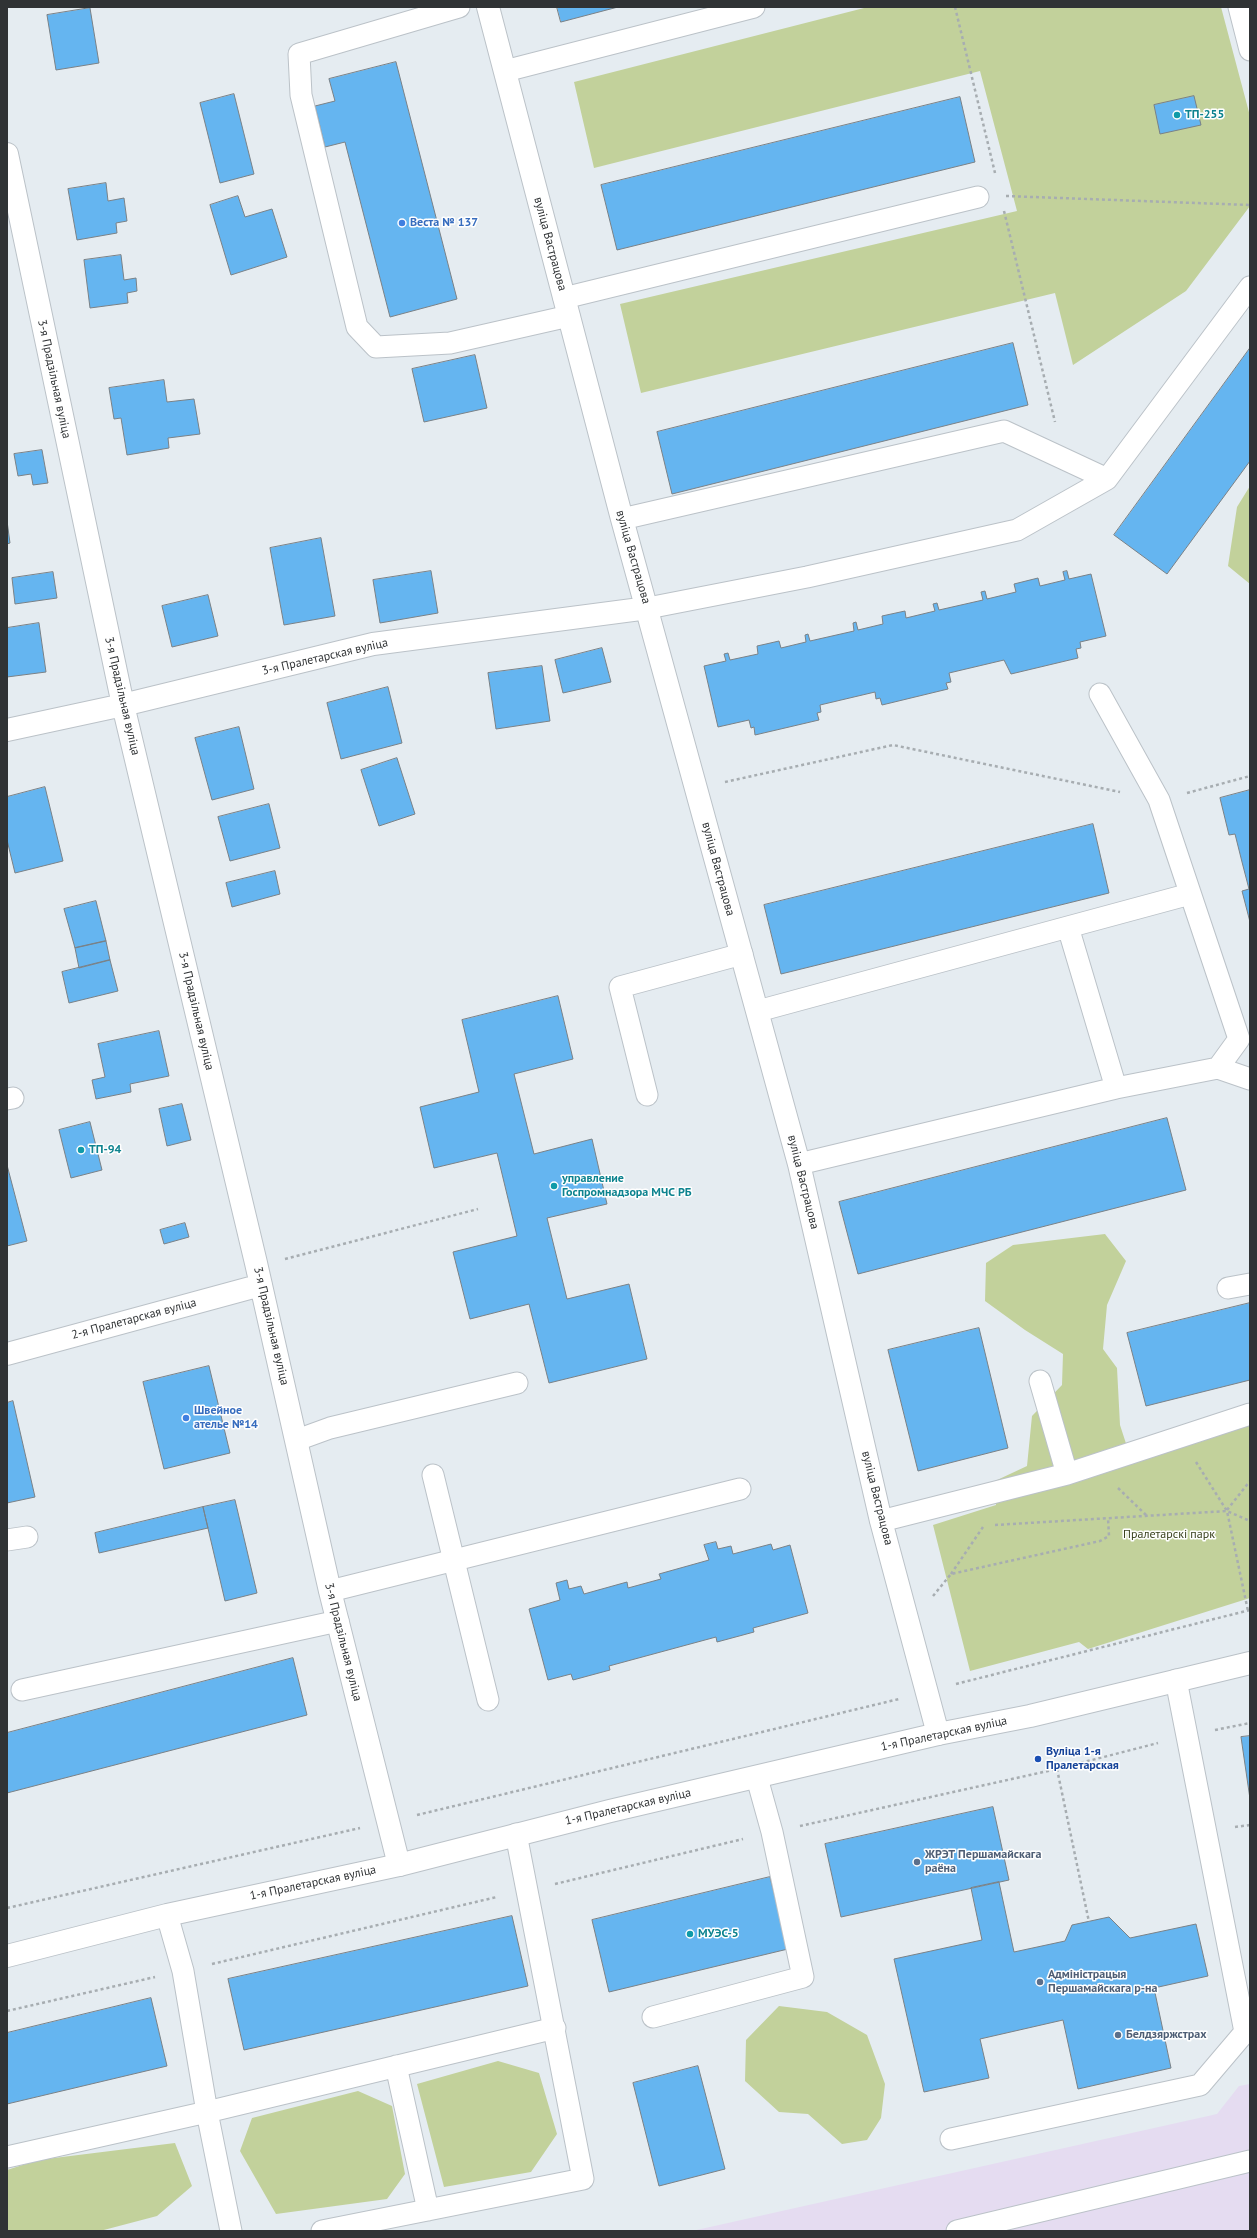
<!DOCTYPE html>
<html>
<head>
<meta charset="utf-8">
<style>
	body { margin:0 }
	#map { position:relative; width:1257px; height:2238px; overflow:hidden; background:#e5ecf1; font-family:"PT Sans",sans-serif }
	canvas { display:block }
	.frame { position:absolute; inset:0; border:8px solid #303335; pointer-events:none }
</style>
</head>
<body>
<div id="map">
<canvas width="1257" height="2238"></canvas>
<div class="frame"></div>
</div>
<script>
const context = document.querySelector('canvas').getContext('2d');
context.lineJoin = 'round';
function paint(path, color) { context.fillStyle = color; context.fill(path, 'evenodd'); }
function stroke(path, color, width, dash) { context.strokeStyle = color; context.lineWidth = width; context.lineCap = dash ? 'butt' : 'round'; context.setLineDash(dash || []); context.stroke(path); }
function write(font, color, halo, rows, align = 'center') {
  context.font = font + ' "PT Sans",sans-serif'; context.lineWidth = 3; context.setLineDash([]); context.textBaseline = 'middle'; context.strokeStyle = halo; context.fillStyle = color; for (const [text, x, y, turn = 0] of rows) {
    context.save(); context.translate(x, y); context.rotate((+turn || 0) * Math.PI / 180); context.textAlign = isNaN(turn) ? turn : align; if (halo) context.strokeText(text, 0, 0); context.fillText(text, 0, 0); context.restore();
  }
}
const industrial = new Path2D(`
	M1250,2084V2231H692L1217,2114L1239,2086Z`);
const green = new Path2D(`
	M868,7H1221L1250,116V206L1186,291L1073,365L1055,293L641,393L620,304L1017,211L980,71L594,168L574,82Z
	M1250,486V584L1228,566L1237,507Z
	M1105,1234L1126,1261L1107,1305L1103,1349L1117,1368L1120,1425L1132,1462L1250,1425V1598L1088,1649L1079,1642L970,1671L933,1525L996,1505L995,1481L1027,1466L1032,1416L1062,1385L1063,1354L1025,1330L985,1301L986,1263L1013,1245Z
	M779,2006L827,2012L867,2035L885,2084L881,2118L867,2140L842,2144L808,2114L779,2112L745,2081L746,2040Z
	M498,2061L539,2073L557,2134L531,2172L444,2187L417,2084Z
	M358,2091L392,2106L405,2174L387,2199L276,2214L240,2151L252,2118Z
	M175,2143L192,2186L157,2216L100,2231H7V2170L38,2160Z`);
const building = new Path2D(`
	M557,7H618L561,22Z
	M90,8L99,63L56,70L47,15Z
	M396,62L457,299L390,317L345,142L325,147L315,106L335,101L329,79Z
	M234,94L254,174L220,183L200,103Z
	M1194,96L1201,125L1160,134L1154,105Z
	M960,97L975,162L617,250L601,185Z
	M106,183L108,201L124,198L127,221L116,223L117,233L77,240L68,189Z
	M238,196L245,217L272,209L287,257L231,275L210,205Z
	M121,255L124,280L136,278L137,291L127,293L128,303L90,308L84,260Z
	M1013,343L1028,405L672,494L657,432Z
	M1250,348V461L1167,574L1114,535Z
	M475,355L487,408L424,422L412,369Z
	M164,380L167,402L194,399L200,434L168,438L169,448L127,455L121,418L114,419L109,388Z
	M42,450L48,483L33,485L31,474L18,476L14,454Z
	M7,521L10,543L7,544Z
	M321,538L335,616L284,625L270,548Z
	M431,571L438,613L380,623L373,580Z
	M1067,571L1069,579L1091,574L1106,636L1080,642L1081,648L1076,649L1078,658L1011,674L1004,660L949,673L951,682L946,683L948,689L882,705L880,698L876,699L875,692L820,705L821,712L817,713L819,720L755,735L754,727L751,728L749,720L718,727L704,666L726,661L724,654L728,653L730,660L758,654L757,646L766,644L779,641L781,648L806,642L805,635L808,634L810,641L854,631L853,623L856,622L858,630L883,624L882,616L905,611L906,618L935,611L933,604L937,603L939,610L983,600L981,592L985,591L987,599L1016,592L1014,584L1038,578L1040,586L1065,580L1063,572Z
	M53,572L57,598L15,604L12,578Z
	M208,595L218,636L172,647L162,606Z
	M39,623L46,672L7,677V628Z
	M602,648L611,682L563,693L555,660Z
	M542,666L550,721L496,729L488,673Z
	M388,687L402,743L341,759L327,703Z
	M239,727L254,789L212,800L195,738Z
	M397,758L415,814L379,826L361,770Z
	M45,787L63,861L15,873L7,840V797Z
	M1250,790V922L1242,891L1249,889L1242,862L1235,834L1229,835L1220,798Z
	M269,804L280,848L230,861L218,817Z
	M1093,824L1109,893L781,974L764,905Z
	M275,871L280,894L232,907L226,883Z
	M96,901L106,941L75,948L64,909Z
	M106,941L110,960L79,968L75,948Z
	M110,960L118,991L69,1003L62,972Z
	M558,996L573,1059L514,1074L534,1154L592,1139L607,1204L547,1218L567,1299L629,1284L647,1359L549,1383L529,1304L470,1319L453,1252L517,1236L497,1153L434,1168L420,1107L479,1092L462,1020Z
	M159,1031L169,1076L130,1084L131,1092L96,1099L92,1080L105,1077L98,1044Z
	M182,1104L191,1140L167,1146L159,1109Z
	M1167,1118L1186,1190L858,1274L839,1202Z
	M90,1122L102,1170L71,1178L59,1130Z
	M7,1165L27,1241L7,1246Z
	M185,1223L189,1237L164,1244L160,1230Z
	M1250,1303V1380L1146,1406L1127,1333Z
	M979,1328L1008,1448L918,1471L888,1350Z
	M209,1366L230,1453L164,1469L143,1382Z
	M13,1401L35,1497L7,1503V1403Z
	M235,1500L257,1593L225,1601L203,1507Z
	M203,1507L208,1528L99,1553L95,1533Z
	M716,1542L718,1549L731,1546L733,1554L771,1544L773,1550L790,1545L808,1613L753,1628L754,1632L717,1642L716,1637L609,1666L610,1670L573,1680L571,1674L548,1680L529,1609L560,1600L556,1583L567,1580L569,1589L581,1586L584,1594L627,1582L628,1588L661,1579L659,1574L709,1560L704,1545Z
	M293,1658L307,1715L7,1793V1733Z
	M1250,1736V1799L1241,1737Z
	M993,1807L1009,1880L841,1917L825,1844Z
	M770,1877L788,1949L609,1992L592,1920Z
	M999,1882L1014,1952L1065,1941L1072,1925L1109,1917L1130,1938L1196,1924L1208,1976L1154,1988L1171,2068L1078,2089L1063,2020L980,2039L989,2078L924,2092L894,1959L982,1940L971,1888Z
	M512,1916L528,1986L244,2050L228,1979Z
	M151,1998L167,2066L7,2104V2033Z
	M698,2066L725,2169L659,2186L633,2083Z`);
const path = new Path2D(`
	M955,7L995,173
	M1006,196L1250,205
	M1004,211L1055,422
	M725,782L893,745L1120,792
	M1187,793L1250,776
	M285,1259L478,1209
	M1196,1462L1227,1511L1248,1611
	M1118,1488L1146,1515
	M1227,1510L1250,1481
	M995,1525L1227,1511L1250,1521
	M951,1574L983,1527
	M933,1596L951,1574L1100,1541L1109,1536L1108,1518
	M956,1684L1250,1610
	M1215,1730L1250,1723
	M1057,1769L1089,1922
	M417,1815L899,1699
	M800,1826L1057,1769L1158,1743
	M1235,1827L1250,1825
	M555,1884L743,1839
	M7,1908L360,1828
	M212,1964L497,1897
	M7,2011L155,1977`);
const lane = new Path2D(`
	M459,7L299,54L301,95L357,327L376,347L450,343L569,316
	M1239,7L1250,50
	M505,71L754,7
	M564,298L978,197
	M622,519L1004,431L1107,479
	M648,608L807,577L1017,530L1107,479L1250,287
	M1068,927L1190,894
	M758,1011L1068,927L1116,1088
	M1218,1068L1250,1079
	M647,1095L620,987L742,954
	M7,1099L13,1098
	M799,1164L1116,1088L1218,1068L1239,1039L1159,800L1100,694
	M1228,1288L1250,1284
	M1040,1381L1067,1474
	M297,1440L330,1428L517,1383
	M433,1475L488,1700
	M881,1521L1067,1474L1250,1414
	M7,1540L27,1537
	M330,1591L740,1489
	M22,1690L338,1621
	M167,1915L183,1971L207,2112L231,2231
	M653,2017L803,1977L772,1832L757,1778
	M396,2066L428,2210
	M951,2139L1200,2085L1245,2032L1176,1680
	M7,2157L207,2112L555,2028
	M322,2231L583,2179L516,1834
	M957,2231L1250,2161`);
const street = new Path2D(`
	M488,7L622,519L799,1164L881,1521L938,1734
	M7,154L123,705L256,1263L330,1591L399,1865
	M7,730L123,705L373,644L648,608
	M7,1354L261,1285`);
const secondary = new Path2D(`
	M7,1956L167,1915L399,1865L610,1811L938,1734L1030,1716L1250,1663`);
const markers = [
	[1177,115,4,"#0f9aa8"],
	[402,223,4,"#3f7fe0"],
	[81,1150,4,"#0f9aa8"],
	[554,1186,4,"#0f9aa8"],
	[186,1418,4,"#3f7fe0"],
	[1038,1759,4,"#1a4fb4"],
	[917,1862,4,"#5c6f8a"],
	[690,1934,4,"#0f9aa8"],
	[1040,1982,4,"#5c6f8a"],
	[1118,2035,4,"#5c6f8a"]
];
const cultureNames = [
	["ТП-255",1185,115],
	["ТП-94",89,1150],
	["управление",562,1179],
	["Госпромнадзора МЧС РБ",562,1193],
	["МУЭС-5",698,1934]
];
const shopNames = [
	["Веста № 137",410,223],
	["Швейное",194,1411],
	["ателье №14",194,1425]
];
const streetNames = [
	["вуліца Вастрацова",550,244,75],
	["3-я Прадзільная вуліца",54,379,78],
	["вуліца Вастрацова",633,557,74],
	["3-я Пралетарская вуліца",325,657,-13],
	["3-я Прадзільная вуліца",122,696,77],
	["вуліца Вастрацова",718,869,75],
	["3-я Прадзільная вуліца",196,1011,77],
	["вуліца Вастрацова",803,1182,76],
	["2-я Пралетарская вуліца",134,1319,-15],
	["3-я Прадзільная вуліца",271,1326,77],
	["вуліца Вастрацова",877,1498,76],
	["3-я Прадзільная вуліца",343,1642,76],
	["1-я Пралетарская вуліца",944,1734,-12],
	["1-я Пралетарская вуліца",628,1807,-13],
	["1-я Пралетарская вуліца",313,1883,-12]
];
const parkNames = [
	["Пралетарскі парк",1169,1535]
];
const transitNames = [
	["Вуліца 1-я",1046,1752],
	["Пралетарская",1046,1766]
];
const serviceNames = [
	["ЖРЭТ Першамайскага",925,1855],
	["раёна",925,1869],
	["Адміністрацыя",1048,1975],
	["Першамайскага р-на",1048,1989],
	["Белдзяржстрах",1126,2035]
];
paint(industrial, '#e5dcf1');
paint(green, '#c2d19b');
paint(building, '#65b5f0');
stroke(building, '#7a8186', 1);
stroke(lane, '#bbc2c8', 23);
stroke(street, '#bbc2c8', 24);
stroke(secondary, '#bbc2c8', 24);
stroke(path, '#a7adb1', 2.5, [3, 3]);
stroke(lane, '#fff', 21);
stroke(street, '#fff', 22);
stroke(secondary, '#fff', 22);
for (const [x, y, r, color] of markers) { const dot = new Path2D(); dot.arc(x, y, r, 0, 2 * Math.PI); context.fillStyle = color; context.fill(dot); stroke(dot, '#fff', 1.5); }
write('bold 12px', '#0d838f', '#fff', cultureNames, 'left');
write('bold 12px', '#366cbe', '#fff', shopNames, 'left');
write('12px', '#303335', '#fff', streetNames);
write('12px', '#37401b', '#fff', parkNames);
write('bold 12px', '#164399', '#fff', transitNames, 'left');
write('bold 12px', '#4e5e75', '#fff', serviceNames, 'left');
</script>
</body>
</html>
